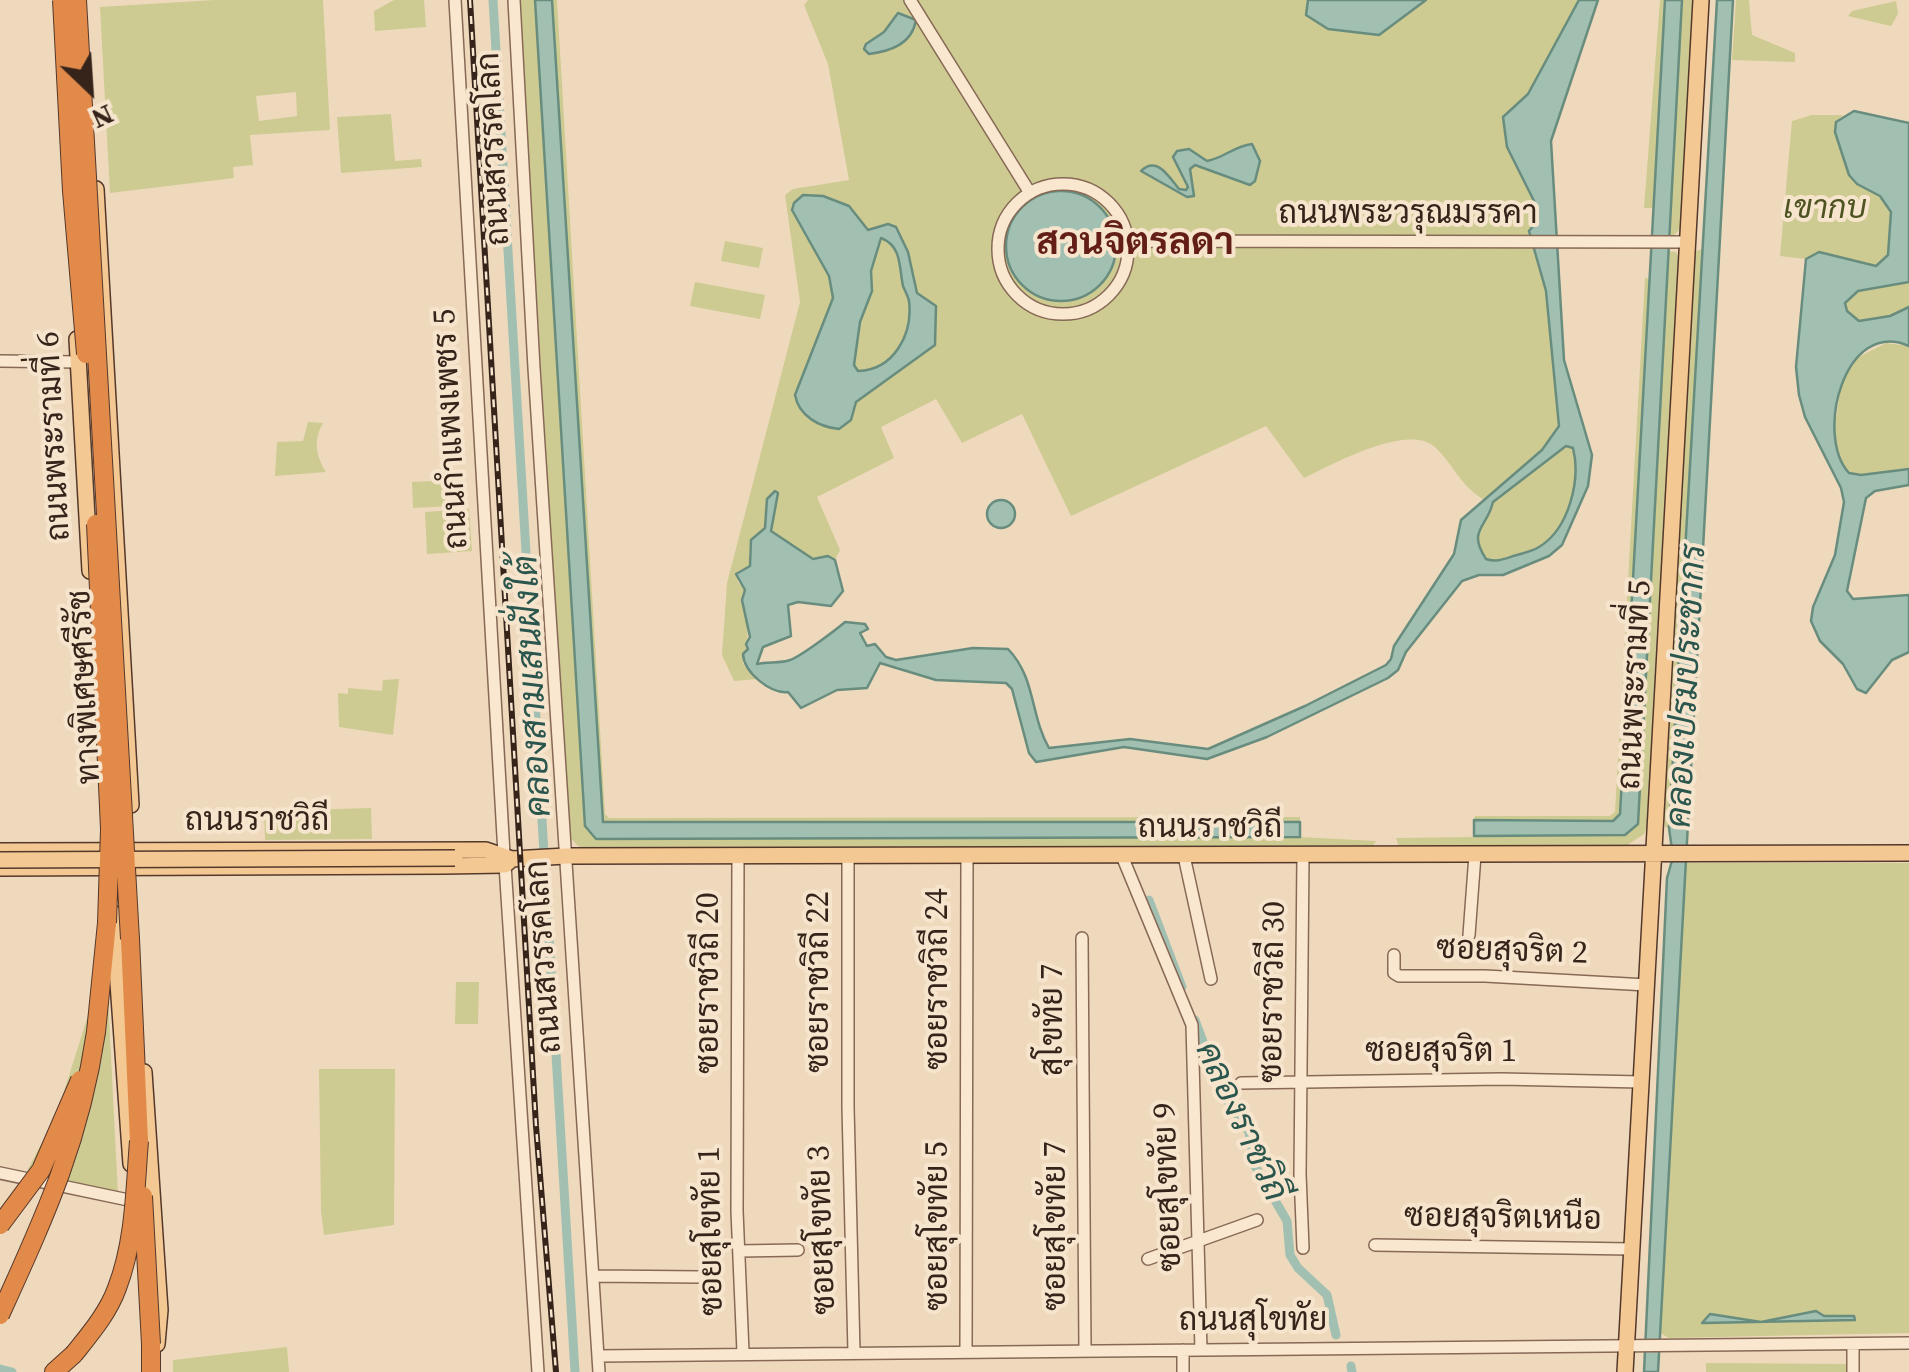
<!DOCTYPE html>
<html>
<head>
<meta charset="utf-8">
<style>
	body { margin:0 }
	#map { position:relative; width:1909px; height:1372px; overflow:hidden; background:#efd9bd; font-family:"Source Serif 4",serif }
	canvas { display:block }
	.north { position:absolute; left:40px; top:40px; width:100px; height:100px; -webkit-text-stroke:8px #f6e4cd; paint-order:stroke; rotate:155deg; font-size:28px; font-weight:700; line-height:40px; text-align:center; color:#36241b }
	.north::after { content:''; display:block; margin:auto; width:35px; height:45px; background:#36241b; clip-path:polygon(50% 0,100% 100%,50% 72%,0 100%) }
</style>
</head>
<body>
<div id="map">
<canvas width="1909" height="1372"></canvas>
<div class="north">N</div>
</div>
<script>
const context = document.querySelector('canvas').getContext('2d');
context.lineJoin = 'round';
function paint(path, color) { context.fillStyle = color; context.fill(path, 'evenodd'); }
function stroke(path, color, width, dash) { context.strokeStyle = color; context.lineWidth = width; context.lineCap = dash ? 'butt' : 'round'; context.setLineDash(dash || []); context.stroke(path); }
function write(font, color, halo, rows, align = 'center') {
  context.font = font + ' "Source Serif 4",Sarabun,serif'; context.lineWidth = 8; context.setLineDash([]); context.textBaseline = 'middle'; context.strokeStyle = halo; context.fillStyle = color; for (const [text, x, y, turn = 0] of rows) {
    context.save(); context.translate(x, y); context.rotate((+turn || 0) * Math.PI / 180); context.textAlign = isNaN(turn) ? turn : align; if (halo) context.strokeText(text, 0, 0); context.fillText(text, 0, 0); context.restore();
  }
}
const green = new Path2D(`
	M214,0H323L330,130L250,135L253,165L233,167L234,178L110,193L100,7ZM296,92L297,116L259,121L256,96Z
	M394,0H424L426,27L375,31L374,11Z
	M519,0H535L585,826L595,839L1300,837L1376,841L1372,847L586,850L578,846L569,836Z
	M552,0H557L605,814L609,818L1300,817V822L603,823Z
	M808,0H1308L1306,16L1379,35L1426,0H1579L1528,94L1503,117L1507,147L1538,209V220L1529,231L1546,291L1560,423L1552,439L1542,450L1484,500C1458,483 1456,468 1436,448C1410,421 1331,465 1304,478L1266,426L1071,516L1022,414L962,443L936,399L881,427L894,458L817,497L840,550L835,560L828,556L813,559C800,550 781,541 770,531L778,493L767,499L765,528L749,552L750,566L738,571V582L745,590C743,620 753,634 743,664L757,679L734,681L722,655L727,583L800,302L785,195L793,189L849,180L828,64L804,5Z
	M1660,0H1665L1654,208H1644Z
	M1682,0H1694L1681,228L1674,235H1669Z
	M1736,0H1749L1752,35L1795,53V62L1732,60Z
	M1896,1L1898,14L1891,26L1848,16L1852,11Z
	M391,114L395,161L421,159L422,167L341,173L337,117Z
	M1812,115H1843L1836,122L1849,175L1857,184L1880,196L1891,213L1888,255L1876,266L1819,252L1806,259L1780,256L1792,121Z
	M725,241L763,248L759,268L721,261Z
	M1704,248L1669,828L1665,827L1664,815L1693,258L1694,252Z
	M1668,251L1676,252L1679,258L1648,825L1644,834L1626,846L1399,847L1396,838L1625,835L1638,824Z
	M1645,278L1650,279L1620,814L1614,821L1474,820L1475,816H1610L1615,812Z
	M695,282L765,295L760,319L690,306Z
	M1909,282V307L1890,316L1859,321L1847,311L1845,303L1850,294Z
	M1886,343L1909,346V469L1861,475L1849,473L1835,452L1833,436L1843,375L1853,360Z
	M308,422L323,423C313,440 316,456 326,472L275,476L277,442L303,441Z
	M1566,446L1573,448C1581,480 1569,529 1539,547C1533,551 1524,553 1517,555C1506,558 1497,563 1486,559C1467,530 1487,528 1493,502Z
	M452,480L453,506L413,508L412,482Z
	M469,509L472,551L427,554L425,512Z
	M399,679L393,735L339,727L338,693L348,694V688L382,691L383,680Z
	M371,808L372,839L265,840L264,811Z
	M1685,863H1909V1333L1669,1338L1660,1333Z
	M456,982H479L478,1024H455Z
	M94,996H108L118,1195L27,1171L57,1114Z
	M319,1069H395L394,1225L324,1235L321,1211Z
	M287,1347L289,1372H173V1360Z
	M1706,1363L1849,1364V1372H1706Z`);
const water = new Path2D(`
	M535,0H552L603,822H1300V837L596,839L585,826Z
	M1308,0H1426L1379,35L1328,29L1306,15Z
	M1579,0H1598L1551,141L1564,360L1592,455L1588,486L1562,545L1549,556L1503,575H1479L1462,581L1406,652L1398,670L1388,678L1267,737L1207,759L1124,747L1036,762L1029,753L1012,689L1006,683L936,680L880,663L867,688L837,690L801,708L788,692C771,694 744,673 743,654L748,649L746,644L750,637L742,600L745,590L736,574L750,566L751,540L765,528L767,499L775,491L778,493L771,531L813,559L828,556L835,560L843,591L831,606L798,602L788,605L791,636L763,647L757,664C768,661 780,664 790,660C800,657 837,629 845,622L865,624L868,629L860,633L867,646L875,644L886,657L896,660L973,648L1008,649C1036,678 1030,715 1049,748L1130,739L1208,749L1305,706L1386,665L1391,659L1394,646L1454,554L1461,520L1542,450L1559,426L1546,291L1529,231L1538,220V209L1507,147L1503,117L1528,94ZM1566,446L1573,448C1581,480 1569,529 1539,547C1533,551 1524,553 1517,555C1506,558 1497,563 1486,559C1467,530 1487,528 1493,502Z
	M1665,0H1682L1638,824L1625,835L1474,836V820L1613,821L1620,814Z
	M1717,0H1733L1658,1372H1644L1667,878L1673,857L1669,828Z
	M898,13L916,20C912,44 891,51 869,54L864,49L866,44L884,32Z
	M1854,111L1909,123V282L1858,291L1845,303L1847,311L1859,321L1890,316L1909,307V346C1845,317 1814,435 1849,473L1861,475L1909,469V485L1875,491L1866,498L1847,591L1853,599L1909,595V652L1892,660L1866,693L1857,689L1843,664L1820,641L1811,621L1813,607L1835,555L1844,502L1841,488L1805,417L1799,395L1796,367L1806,259L1819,252L1876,266L1888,255L1891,212L1880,196L1857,184L1849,175L1835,132L1836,122Z
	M1252,144L1260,161L1255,181L1250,185L1195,165L1190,169L1194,196L1187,197L1141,171C1157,155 1169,177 1179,189L1186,190L1188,187L1173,157L1177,151L1189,149L1207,161C1224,158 1234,146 1252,144Z
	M1006 246a55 55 0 1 1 110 0a55 55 0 1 1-110 0Z
	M803,195L823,196L849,206L868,230L888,224L896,227L908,252L917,293L936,306L935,345L856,402L851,420L839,429C819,427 799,416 795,395L833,298L829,276L792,210L794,203ZM881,238C902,246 899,267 903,286C905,291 908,296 909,301C913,334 894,370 858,371L854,365L860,322L872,291L871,271Z
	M987 514a14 14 0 1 1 28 0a14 14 0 1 1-28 0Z
	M1816,1311L1824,1316H1854L1855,1320L1702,1323L1710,1314L1761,1322Z`);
const canal = new Path2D(`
	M493,0L575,1372
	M1149,900L1182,987
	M1195,1020L1222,1093L1249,1132L1255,1166L1287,1221L1290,1255L1298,1268L1327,1295L1336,1335
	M1351,1366L1352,1372
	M0,1369L12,1372`);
const minor = new Path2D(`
	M455,0L504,854
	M514,0L534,368L599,1372
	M910,0L1030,193
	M998 249a65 65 0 1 1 130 0a65 65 0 1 1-130 0Z
	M1128,241L1688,242
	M0,361L78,362
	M738,856L737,1211L743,1352
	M1122,856L1192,1025L1201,1350
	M1184,856L1211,979
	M848,857V1107L854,1352
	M505,865L538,1372
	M1469,935L1475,855
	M1082,938L1085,1350
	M1394,955V973L1399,976H1485L1647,985
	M1241,1083L1501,1079L1641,1082
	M0,1173L133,1201
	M1375,1245L1631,1249
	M1303,1248L1300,1174L1303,856
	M739,1251L798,1250
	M1148,1259L1257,1220
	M593,1276L702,1277
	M966,1351L967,856
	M598,1356L1909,1343
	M1183,1372V1350
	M1853,1372V1344`);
const major = new Path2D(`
	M96,189L131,805
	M77,339L90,571
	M0,851L486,850L512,859
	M0,868L444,866L505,865L512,859L566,856L1909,853
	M113,913L131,1164
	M144,1072L160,1310L157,1344
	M1625,1372L1701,0`);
const highway = new Path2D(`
	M130,939L139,1141
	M96,1032L107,923
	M151,1344V1372
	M54,1372L74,1354`);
const rail = new Path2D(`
	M470,0L536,1126L556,1372`);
const majorBridge = new Path2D(`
	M0,860L455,858`);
const highwayBridge = new Path2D(`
	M62,0L72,191L86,354
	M77,0L130,939
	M96,524L110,829L107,923
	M143,1196L151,1344
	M0,1225L41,1170L80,1080
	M0,1315C45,1216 80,1141 96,1032
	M74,1354C90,1334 108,1313 117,1288C135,1241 135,1190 139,1141`);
const streetNames = [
	["ถนนสวรรคโลก",495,149,-93],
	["ถนนพระวรุณมรรคา",1408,215],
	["ถนนกำแพงเพชร 5",452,429,-93],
	["ถนนพระรามที่ 6",55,436,-93],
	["ถนนพระรามที่ 5",1636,685,-87],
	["ทางพิเศษศรีรัช",86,687,-93],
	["ถนนราชวิถี",257,822],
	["ถนนราชวิถี",1210,829],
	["ซอยสุจริต 2",1512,952,2],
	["ถนนสวรรคโลก",545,957,-94],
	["ซอยราชวิถี 24",939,979,-90],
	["ซอยราชวิถี 22",820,982,-90],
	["ซอยราชวิถี 20",710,983,-90],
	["ซอยราชวิถี 30",1274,992,-89],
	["สุโขทัย 7",1054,1020,-90],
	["ซอยสุจริต 1",1441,1053],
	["ซอยสุโขทัย 9",1169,1187,-92],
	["ซอยสุจริตเหนือ",1503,1219,1],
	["ซอยสุโขทัย 5",939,1226,-90],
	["ซอยสุโขทัย 7",1057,1226,-90],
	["ซอยสุโขทัย 3",823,1230,-92],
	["ซอยสุโขทัย 1",712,1231,-91],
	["ถนนสุโขทัย",1253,1322]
];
const parkNames = [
	["เขากบ",1825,210]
];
const waterNames = [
	["คลองสามเสนฝั่งใต้",534,686,-93],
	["คลองเปรมประชากร",1688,686,-87],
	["คลองราชวิถี",1240,1122,65]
];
const quarterNames = [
	["สวนจิตรลดา",1135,244]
];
paint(green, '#cdcb91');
paint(water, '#a1c0b2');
stroke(water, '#688d7f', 2.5);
stroke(canal, '#a1c0b2', 9);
stroke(minor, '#876956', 14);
stroke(major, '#54382b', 18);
stroke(highway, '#54382b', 20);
stroke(minor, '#fae7d0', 11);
stroke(major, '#f4c892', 15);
stroke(highway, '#e28a49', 18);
stroke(rail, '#36241b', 6);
stroke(rail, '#f6e4cd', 2.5, [8]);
stroke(majorBridge, '#54382b', 18, []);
stroke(highwayBridge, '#54382b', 20, []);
stroke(majorBridge, '#f4c892', 15);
stroke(highwayBridge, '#e28a49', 18);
write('32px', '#36241b', '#f6e4cd', streetNames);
write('italic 32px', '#4d5321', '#f6e4cd', parkNames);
write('italic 35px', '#2a564d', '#f6e4cd', waterNames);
write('bold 38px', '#631e19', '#f6e4cd', quarterNames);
</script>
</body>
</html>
